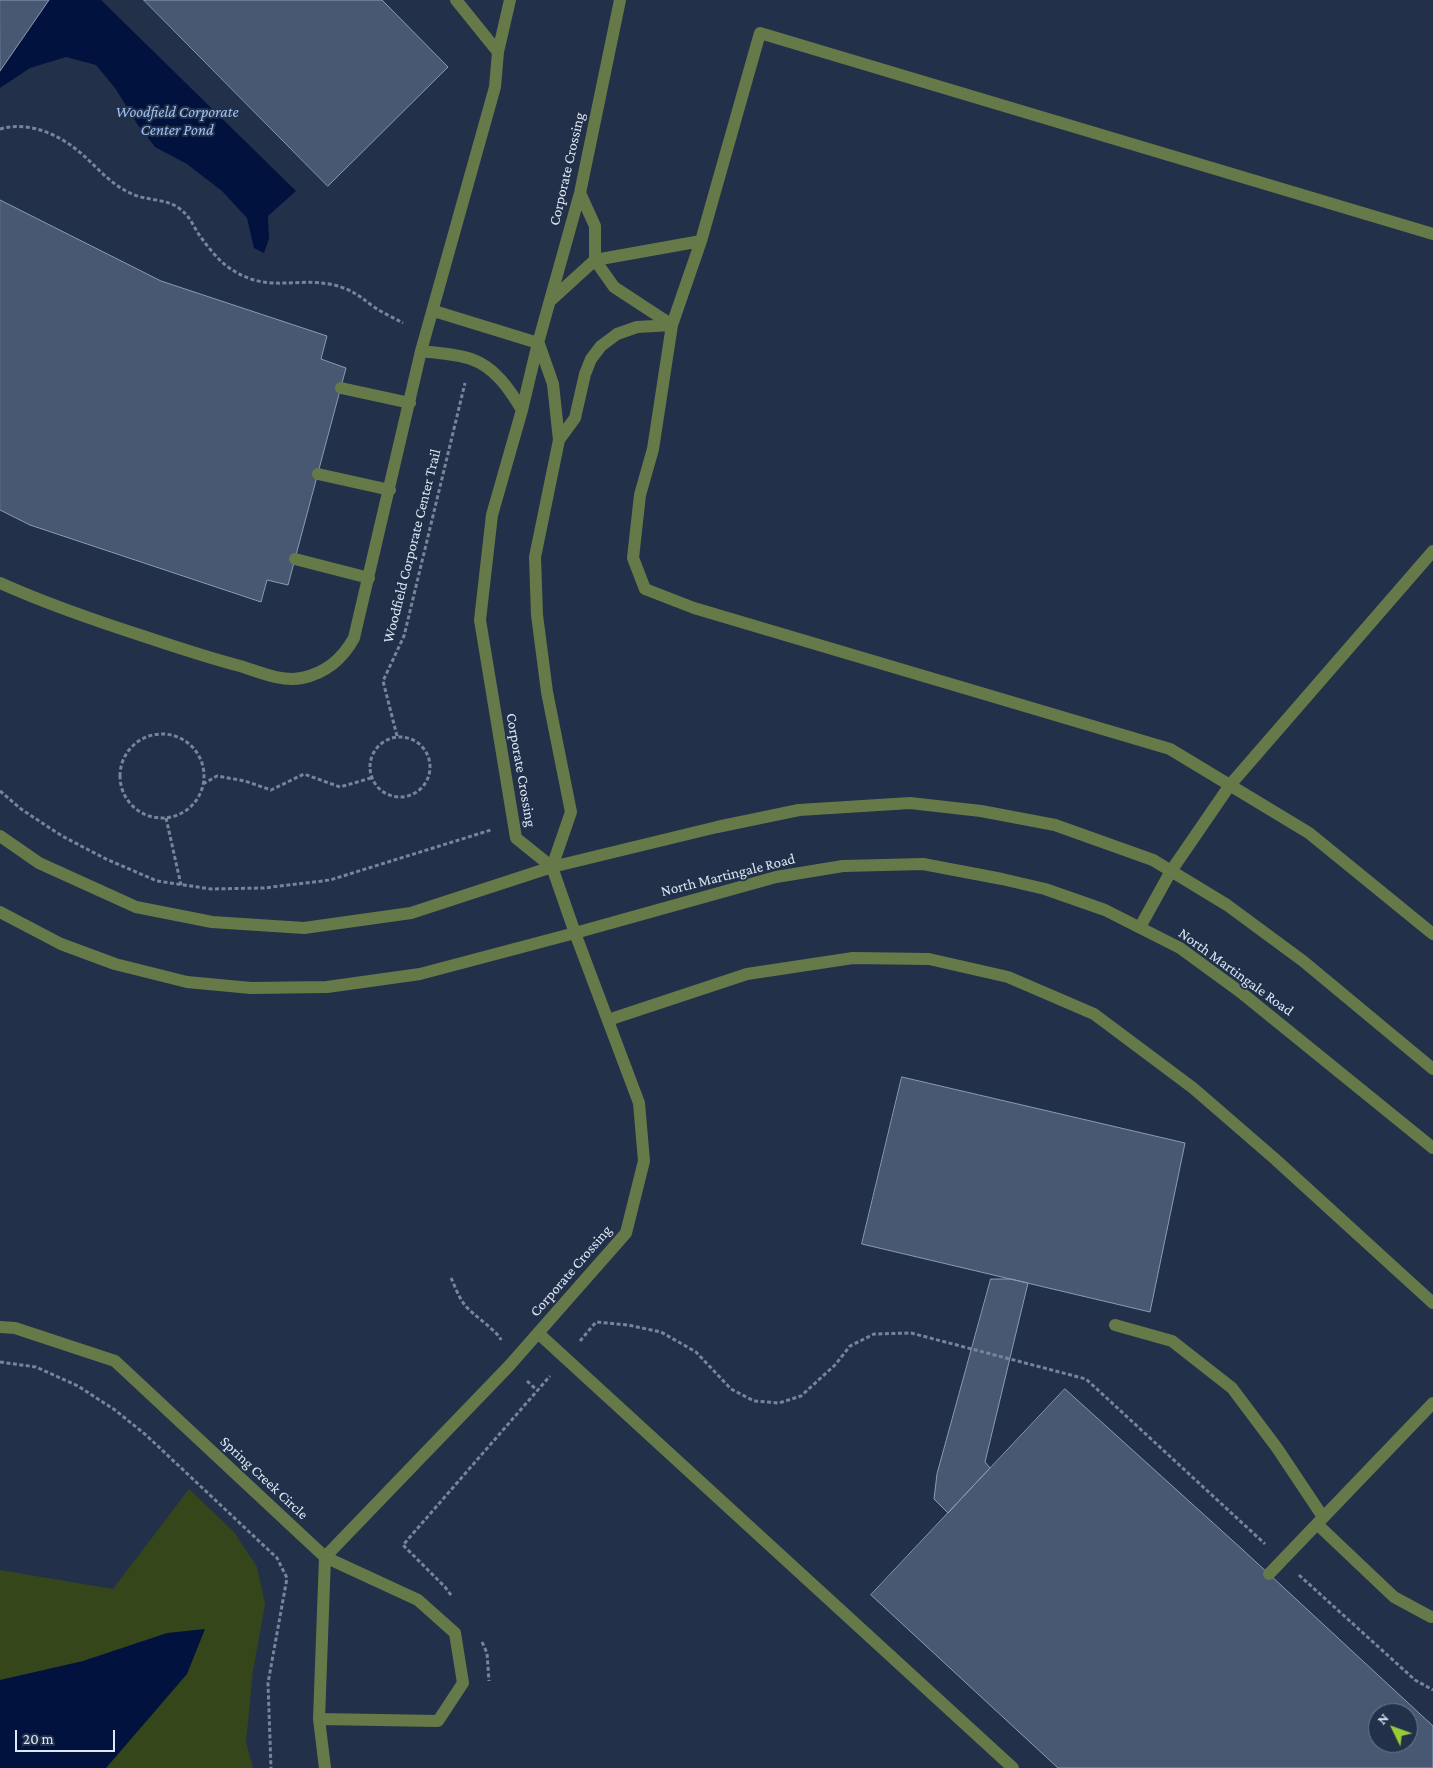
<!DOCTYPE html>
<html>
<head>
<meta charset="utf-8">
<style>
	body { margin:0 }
	#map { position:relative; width:1433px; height:1768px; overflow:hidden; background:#223149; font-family:"Crimson Pro",serif }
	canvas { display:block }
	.north { position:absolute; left:1368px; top:1703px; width:50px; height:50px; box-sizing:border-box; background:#223149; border:1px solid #6d7a8e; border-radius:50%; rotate:312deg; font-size:14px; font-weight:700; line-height:20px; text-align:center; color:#dde7f6 }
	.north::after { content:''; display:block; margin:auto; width:18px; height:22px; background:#98cb37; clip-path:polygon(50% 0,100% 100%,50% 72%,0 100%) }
	.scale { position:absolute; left:15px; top:1730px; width:100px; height:22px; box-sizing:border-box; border:2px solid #dde7f6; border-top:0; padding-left:6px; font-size:15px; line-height:18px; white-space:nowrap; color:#dde7f6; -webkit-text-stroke:4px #223149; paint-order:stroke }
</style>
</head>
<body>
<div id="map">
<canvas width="1433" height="1768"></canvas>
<div class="north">N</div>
<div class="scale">20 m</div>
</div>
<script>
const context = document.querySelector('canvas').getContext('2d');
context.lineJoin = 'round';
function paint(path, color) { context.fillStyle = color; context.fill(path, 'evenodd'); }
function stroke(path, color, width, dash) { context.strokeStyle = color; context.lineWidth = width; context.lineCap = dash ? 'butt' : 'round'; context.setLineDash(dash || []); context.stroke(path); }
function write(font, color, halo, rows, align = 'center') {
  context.font = font + ' "Crimson Pro",serif'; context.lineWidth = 4; context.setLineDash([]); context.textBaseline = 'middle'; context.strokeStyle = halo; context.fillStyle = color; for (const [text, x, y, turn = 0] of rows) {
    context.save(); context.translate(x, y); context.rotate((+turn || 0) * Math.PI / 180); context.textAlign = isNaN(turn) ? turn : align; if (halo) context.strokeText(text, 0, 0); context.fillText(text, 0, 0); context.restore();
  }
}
const green = new Path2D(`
	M189,1489L234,1532L257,1567L265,1604L253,1671L246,1742L253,1768H0V1570L113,1589Z`);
const water = new Path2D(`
	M0,0H101L296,191L268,216L269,239L264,253L254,248L247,218L222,191L187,164L155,147L138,125L115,88L96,65L66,57L30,68L0,88Z
	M205,1629L187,1674L106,1768H0V1680L83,1661L167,1633Z`);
const building = new Path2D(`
	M0,0H49L0,71Z
	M144,0H382L448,67L328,186Z
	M0,200L161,281L327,336L321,359L346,368L288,585L267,580L261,602L30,525L0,510Z
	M902,1077L1185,1143L1150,1312L862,1244Z
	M991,1279H1011L1028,1283L985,1462L990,1468L948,1513L934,1499L937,1474Z
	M1065,1389L1243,1550L1433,1726V1768H1058L871,1595ZM1378,1713H1408V1743H1378Z`);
const path = new Path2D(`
	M0,129C27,121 56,133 77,150C96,165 107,182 130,193C145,201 167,198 180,209C190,216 193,226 200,236C208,247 217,259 228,267C267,295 295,276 334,285C353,290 359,296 374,307C383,313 394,318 403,323
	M120 776a42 42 0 1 1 84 0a42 42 0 1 1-84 0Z
	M397,736L383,681L404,636L465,383
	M370 767a30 30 0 1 1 60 0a30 30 0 1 1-60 0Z
	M203,784L217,776L245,781L271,790L304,774L340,787L371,778
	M0,791L21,809L62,836L106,859L157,881L211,889L264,888L330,880L491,830
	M166,818L181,885
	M451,1278C455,1286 458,1296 464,1304C471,1314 498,1331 501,1340
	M580,1341L596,1322L628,1325L661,1332L696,1352L731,1389L754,1401L779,1403L801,1396L835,1365L850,1346L874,1334L911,1333L1086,1379L1265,1544
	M0,1362L36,1367L78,1386L115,1410L146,1435L277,1558L287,1578L268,1683L271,1768
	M527,1381L538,1391
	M1299,1575L1415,1680L1433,1690
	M451,1595L445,1587L403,1545L550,1376
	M482,1642L487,1653L489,1681`);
const minor = new Path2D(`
	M456,0L498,52
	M580,193L595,226V260L614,287L672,325
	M1433,234L760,33L701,241L672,325L653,449L640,495L633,558L645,589L694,608L1170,749L1309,833L1433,934
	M550,301L595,260L701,241
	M434,311L538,343
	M539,344L553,384L559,440L535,557L537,615L547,692L571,812L552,867
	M421,351C437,353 456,354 471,359C495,367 510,390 522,410
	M341,388L410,403
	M559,440L575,418L585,374L591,359L601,346L617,334L637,327L672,325
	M318,474L390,490
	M295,559L369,578
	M0,583C49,605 99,622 149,638C179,648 209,658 240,666C259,672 282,682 302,678C326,673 343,658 354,638L421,351L495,87L498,52L510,0
	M0,836L39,863L136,907L212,922L304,928L411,913L552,867L717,827L799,810L910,803L981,811L1055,825L1153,860L1227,905L1303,961L1433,1069
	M552,867L516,838L480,620L492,515L522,410L538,343L580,193L620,0
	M0,912L61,944L115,964L187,982L251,988L327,987L420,974L575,933L776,877L843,866L923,864L1002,879L1045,889L1105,910L1180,948L1243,994L1433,1148
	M1140,927L1171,871L1230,785L1433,551
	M608,1020L747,974L853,958L929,959L1008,977L1094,1014L1193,1088L1275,1159L1433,1303
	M1115,1325L1172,1341L1232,1388L1277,1448L1323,1517
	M0,1327L15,1328L115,1361L325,1557L319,1719L325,1768
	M538,1333L1013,1768
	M1317,1524L1394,1597L1431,1617
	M1269,1574L1433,1403
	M319,1719L438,1721L463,1683L455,1633L418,1600L325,1557L509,1366L626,1233L644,1161L639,1103L575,933L552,867`);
const streetNames = [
	["Corporate Crossing",567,169,-77],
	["Woodfield Corporate Center Trail",412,546,-76],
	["Corporate Crossing",521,770,80],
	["North Martingale Road",728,875,-14],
	["North Martingale Road",1236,972,36],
	["Corporate Crossing",571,1271,-49],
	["Spring Creek Circle",264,1478,43]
];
const waterNames = [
	["Woodfield Corporate",177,112],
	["Center Pond",177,130]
];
paint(green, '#35461a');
paint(water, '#00123d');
paint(building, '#485873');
stroke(building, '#889bb8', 1);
stroke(path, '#788498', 3, [4, 2.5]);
stroke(minor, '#667a49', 12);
write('15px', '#dde7f6', '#223149', streetNames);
write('italic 16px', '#9fc0f5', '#223149', waterNames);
</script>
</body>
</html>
